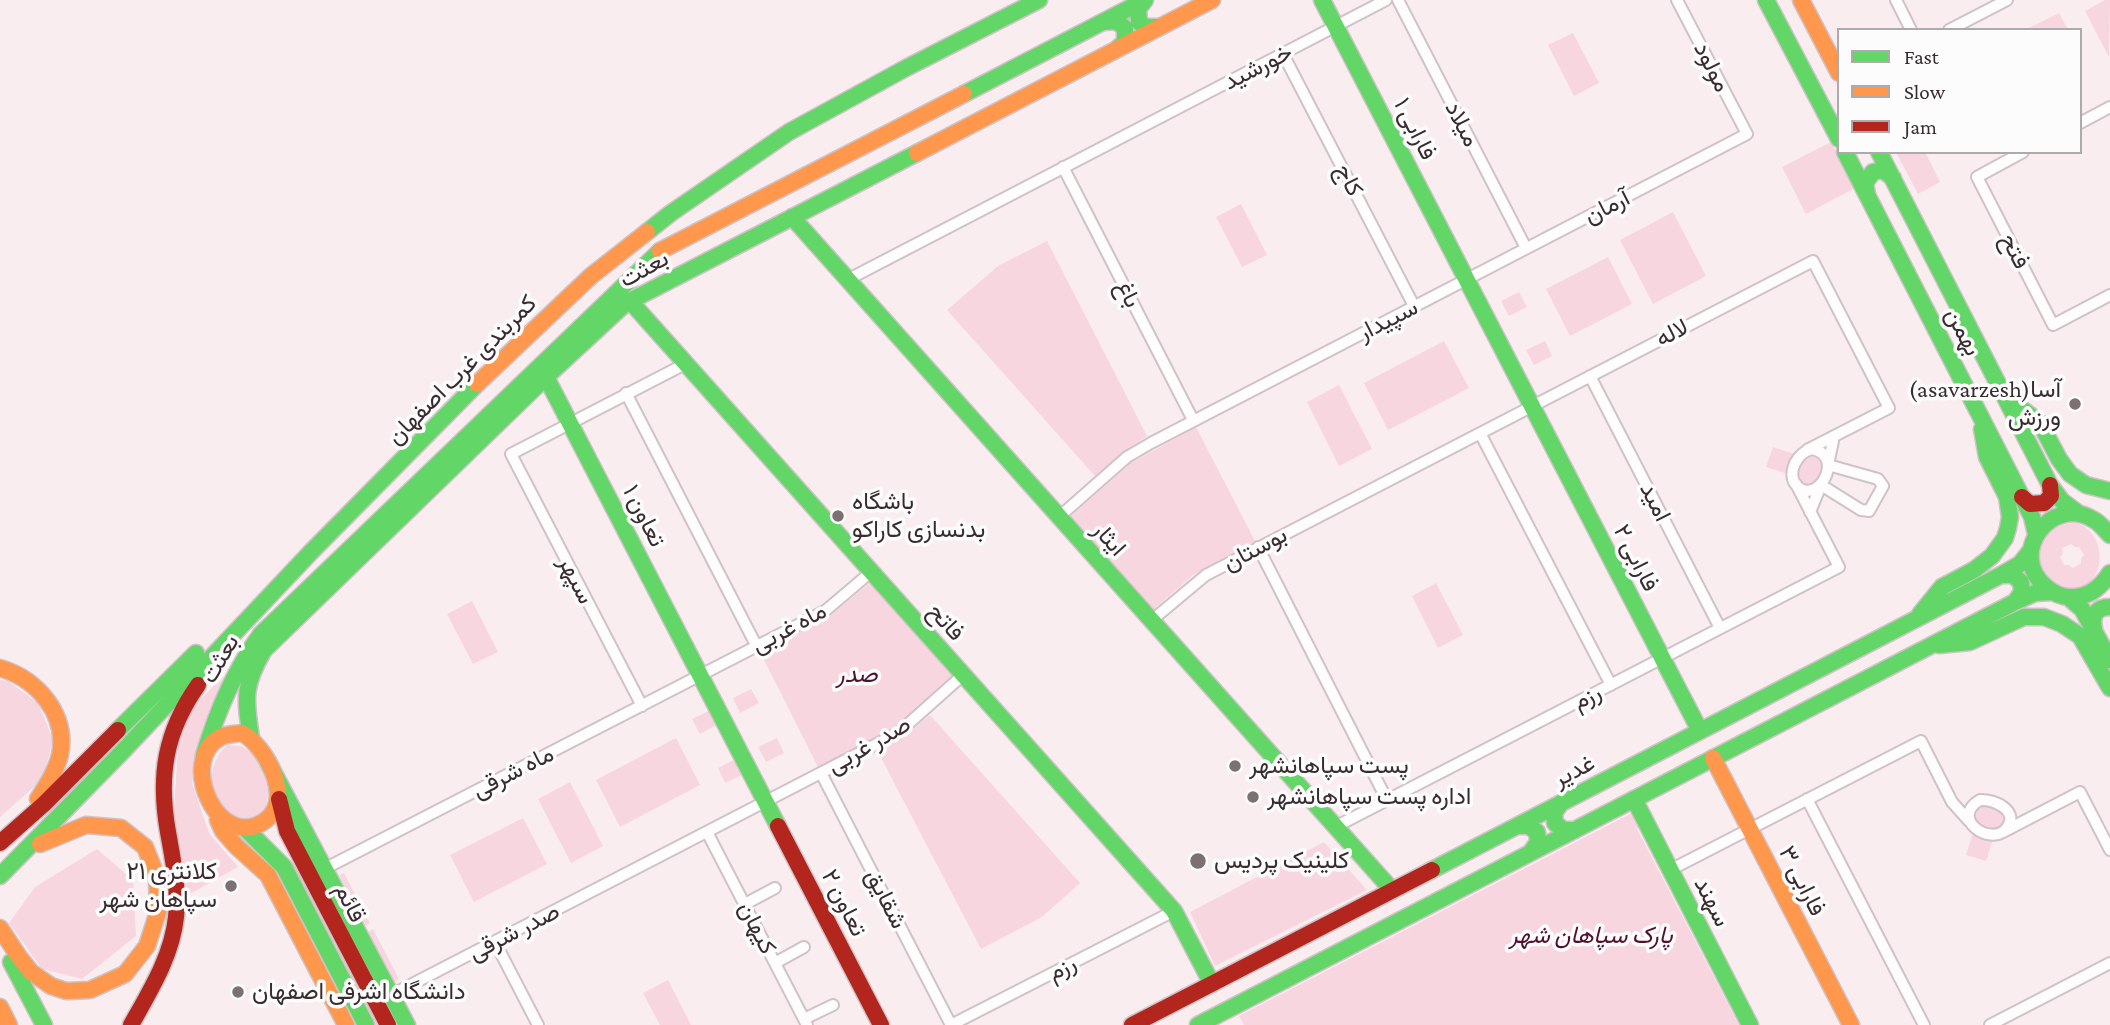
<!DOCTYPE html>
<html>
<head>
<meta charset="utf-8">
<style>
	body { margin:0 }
	#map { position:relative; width:2110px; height:1025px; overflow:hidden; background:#f9edf0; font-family:"Crimson Pro",serif }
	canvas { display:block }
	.legend { position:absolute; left:1837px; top:28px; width:245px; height:126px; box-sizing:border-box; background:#fcfcfc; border:2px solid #aea9aa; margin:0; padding:9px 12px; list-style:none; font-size:21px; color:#392c30 }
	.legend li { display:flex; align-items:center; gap:14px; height:35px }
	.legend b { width:35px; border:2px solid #aea9aa }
</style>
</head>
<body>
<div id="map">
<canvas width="2110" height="1025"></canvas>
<ul class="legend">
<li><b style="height:9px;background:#63d668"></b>Fast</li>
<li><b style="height:9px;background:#ff974d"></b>Slow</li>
<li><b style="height:9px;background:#b3261e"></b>Jam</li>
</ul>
</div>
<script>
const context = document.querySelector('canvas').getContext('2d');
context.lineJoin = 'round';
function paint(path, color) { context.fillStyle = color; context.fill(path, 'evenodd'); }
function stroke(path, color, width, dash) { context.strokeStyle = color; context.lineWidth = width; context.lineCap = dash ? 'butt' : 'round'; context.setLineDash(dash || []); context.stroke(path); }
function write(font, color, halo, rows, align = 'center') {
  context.font = font + ' "Crimson Pro",Vazirmatn,serif'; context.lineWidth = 7; context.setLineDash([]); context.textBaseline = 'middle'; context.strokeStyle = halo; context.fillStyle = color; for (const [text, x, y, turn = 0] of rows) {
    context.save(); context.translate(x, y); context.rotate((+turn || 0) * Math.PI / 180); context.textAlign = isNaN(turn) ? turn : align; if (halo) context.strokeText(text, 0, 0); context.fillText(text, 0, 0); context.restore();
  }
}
const green = new Path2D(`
	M2105,0H2110L2109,57L2085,11Z
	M2059,13L2068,30H2028L2027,29Z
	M1573,33L1599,83L1574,96L1548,45Z
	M1831,142L1855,188L1806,214L1782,167Z
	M1896,152H1925L1940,182L1918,194Z
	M1241,204L1267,255L1242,267L1216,217Z
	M1673,212L1706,276L1653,304L1620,240Z
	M1047,241L1147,436L1123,452L1095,476L947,310L998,266Z
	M1608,257L1632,304L1570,336L1546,289Z
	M1519,292L1527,307L1509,316L1501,301Z
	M1444,341L1469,388L1388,430L1364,383Z
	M1545,341L1552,356L1534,365L1526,350Z
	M1339,385L1372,449L1339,466L1307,402Z
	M1196,427L1255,541L1193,575L1153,610L1070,517L1131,463Z
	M1773,447L1794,454L1788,474L1766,467Z
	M1815,455L1820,459C1825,473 1815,492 1800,481C1796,470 1802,455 1815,455Z
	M2076,523C2110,532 2108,595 2066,587C2026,579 2034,522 2076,523ZM2071,544L2075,547H2079L2084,555L2081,559V563L2073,568L2069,565H2064L2060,557L2063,553L2062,548Z
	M872,581L955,674L894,728L818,767L760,652L829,617Z
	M1436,583L1463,635L1438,648L1412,596Z
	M472,601L498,652L473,664L447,614Z
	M225,675L203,726L192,783L209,833L238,867L188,895L174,812L178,746L193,706Z
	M0,680L8,681L38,703L53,739L43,779L0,817Z
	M751,689L759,703L740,713L733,698Z
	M711,710L718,724L700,734L692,719Z
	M930,715L1080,883L1042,917L981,949L878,752L902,739Z
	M676,738L700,785L620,827L596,780Z
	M777,738L784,753L766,762L758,747Z
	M227,745L241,746L260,758L270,785L265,811L251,823C246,823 239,824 234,822C205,807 205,764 227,745Z
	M736,759L744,774L725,783L718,768Z
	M570,782L603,846L571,863L538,799Z
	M1985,805L1997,809L2002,812L2004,822C1996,833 1982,829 1975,819L1976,810Z
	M1638,810L1646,824L1637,829L1739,1025H1244L1239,1016Z
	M523,818L547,864L474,902L450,855Z
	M1973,833L1993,839L1986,861L1966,855Z
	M1324,842L1367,890L1215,966L1190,912Z
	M97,849L133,880L136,936L82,979L42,969L9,923L35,887Z
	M298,860L339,939L330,944L289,865Z
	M344,873L370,923L365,926L339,875Z
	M373,929L399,979L394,982L368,932Z
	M342,945L384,1025H372L333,950Z
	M668,980L691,1025H660L643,993Z`);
const street = new Path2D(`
	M1398,0L1526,248
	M1896,0L1911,30
	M1949,30L2007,0
	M1283,54L1414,306
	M2080,123L2110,107
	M2023,152L1977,177L2053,325L2110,295
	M1063,167L1193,420
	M847,280L1386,0
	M1590,376L1720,628
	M626,393L756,645
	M1480,433L1611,685
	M1812,449C1847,456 1816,508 1796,485C1786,472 1798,452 1812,449Z
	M1810,512L1821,485L1861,510L1869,511L1883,486L1878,479L1828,465L1834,436
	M1059,517L1127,457L1151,443L1747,134L1677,0
	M1258,547L1387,800
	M1151,621L1206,575L1813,261L1889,408L1807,450
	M642,706L511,454L685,364
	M821,773L951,1025
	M1807,799L1924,1025
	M1980,800C1994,799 2021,811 2006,829C1990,847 1949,818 1980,800Z
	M1335,827L1839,567L1796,484
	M707,832L807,1025
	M2003,832L2080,792L2110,850
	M326,868L825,611L871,572
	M1670,870L1921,741L1952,802L1969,821
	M745,904L775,888
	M495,942L538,1025
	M775,963L804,947
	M391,995L898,733L963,675
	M804,1019L833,1005
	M951,1025L1174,911
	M1990,1025L2110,963`);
const fast = new Path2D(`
	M1145,0L1138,9L1139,22L1146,27H1159
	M1322,0L1700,731
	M1766,0L1839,139
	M1104,22L1116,21L1125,28V42L1118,48
	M964,94L1145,0
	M1845,152L2032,517L2036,534
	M1879,152L2050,485L2062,501L2078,513
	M1867,194L1865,183L1873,172L1883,170L1893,178
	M792,217L1392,890
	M647,232L671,213L789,132L906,68L1039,0
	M630,301L1174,911L1212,984
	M546,377L778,826
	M2008,398L2040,423L2059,459L2070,474L2086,485L2110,491
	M2110,535C2105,530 2100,523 2094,520C2052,493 2006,554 2046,587C2053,593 2061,597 2070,597C2088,598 2101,587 2110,573
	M2001,575H2013L2021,582L2022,592L2015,602
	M2068,597L2082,609L2110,660
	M1920,614L1942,587L1974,570L1992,556L2005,538L2008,528L2010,517L2007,497L1987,457L1982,429
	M2094,628C2091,615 2097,607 2110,607
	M1939,645L1970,642L2024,617H2044L2062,624L2080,636L2110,688
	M118,730L196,653
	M251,738C245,699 243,685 264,650L546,377L626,303L917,153
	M204,755C217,711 234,671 261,634L660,251
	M268,762L407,1025
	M1634,799L1750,1025
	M1561,803L1554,813L1555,823L1563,830H1575
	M1517,826H1529L1537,832L1538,842L1531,852
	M245,828L284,867L366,1025
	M1432,870L2001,575L2020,564L2031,550
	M0,876L121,753L311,552L477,384
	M11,962L44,1025
	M1198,1025L2015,602L2035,593L2052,592`);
const slow = new Path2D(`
	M1801,0L1839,73
	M917,153L1212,0
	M660,251L964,94
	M477,384L591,276L647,232
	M0,668C37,679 68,714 60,755C56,771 47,785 38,799
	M242,733C266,746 294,799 266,820C219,855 176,759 221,737C226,734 236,734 242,733Z
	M1713,758L1851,1025
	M218,820L223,831L236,846L268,875L346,1025
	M0,928L19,957L31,972L51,986L66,991L90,990L125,974L147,946L158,912L157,877L145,847L121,828L86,825L40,844
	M0,1007L9,1025`);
const jam = new Path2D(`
	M2022,497L2030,504L2044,503L2051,496L2050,485
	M279,799L287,831L388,1025
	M778,826L881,1025
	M0,843L44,804L118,730
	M131,1025C150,991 172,956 176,917C179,889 173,860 168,832C158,776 165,732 198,685
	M1132,1025L1432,870`);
const markers = [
	[2075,404,7,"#7c7073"],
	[838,516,7,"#7c7073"],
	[1235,766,7,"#7c7073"],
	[1253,797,7,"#7c7073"],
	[1198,861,9,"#7c7073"],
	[231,886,7,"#7c7073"],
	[238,992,7,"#7c7073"]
];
const streetNames = [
	["خورشید",1258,67,-27],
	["مولود",1712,67,63],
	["میلاد",1462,124,63],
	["فارابی ۱",1415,129,63],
	["کاج",1349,180,63],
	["آرمان",1607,207,-27],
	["فتح",2015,251,63],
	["بعثت",644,269,-29],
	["باغ",1128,294,63],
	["سپیدار",1388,320,-27],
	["بهمن",1963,332,63],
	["لاله",1672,333,-27],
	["کمربندی غرب اصفهان",462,370,-45],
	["امید",1655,502,63],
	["تعاون ۱",644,516,63],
	["ایثار",1109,539,48],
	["بوستان",1255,549,-28],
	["فارابی ۲",1636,558,63],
	["سپهر",576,580,63],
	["فاتح",946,622,48],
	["ماه غربی",789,628,-28],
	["بعثت",220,659,-60],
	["رزم",1587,697,-27],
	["صدر غربی",869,745,-30],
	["غدیر",1574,771,-27],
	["ماه شرقی",513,772,-27],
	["فارابی ۳",1802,881,63],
	["شقایق",886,899,63],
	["سهند",1712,902,63],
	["قائم",350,903,63],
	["تعاون ۲",844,903,63],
	["کیهان",757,928,63],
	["صدر شرقی",514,932,-27],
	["رزم",1062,968,-27]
];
const poiNames = [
	["(asavarzesh)آسا",2061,390,"right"],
	["ورزش",2061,418,"right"],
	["باشگاه",852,502],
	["بدنسازی کاراکو",852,530],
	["پست سپاهانشهر",1249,766],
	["اداره پست سپاهانشهر",1267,797],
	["کلینیک پردیس",1214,861],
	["کلانتری ۲۱",217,872,"right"],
	["سپاهان شهر",217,900,"right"],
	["دانشگاه اشرفی اصفهان",252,992]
];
const parkNames = [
	["صدر",857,675],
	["پارک سپاهان شهر",1591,936]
];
paint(green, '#f8d6e0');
stroke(street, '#cfc3c7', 14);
stroke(fast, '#cfc3c7', 19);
stroke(slow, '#cfc3c7', 19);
stroke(jam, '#cfc3c7', 19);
stroke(street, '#fefcfd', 10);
stroke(fast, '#63d668', 16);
stroke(slow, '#ff974d', 16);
stroke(jam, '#b3261e', 16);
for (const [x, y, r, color] of markers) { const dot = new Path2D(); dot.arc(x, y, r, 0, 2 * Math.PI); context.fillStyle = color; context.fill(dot); stroke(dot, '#fcfcfc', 2.5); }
write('24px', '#392c30', '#fcfcfc', streetNames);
write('24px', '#392c30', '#fcfcfc', poiNames, 'left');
write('italic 24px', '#4f122c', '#fcfcfc', parkNames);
</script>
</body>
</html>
